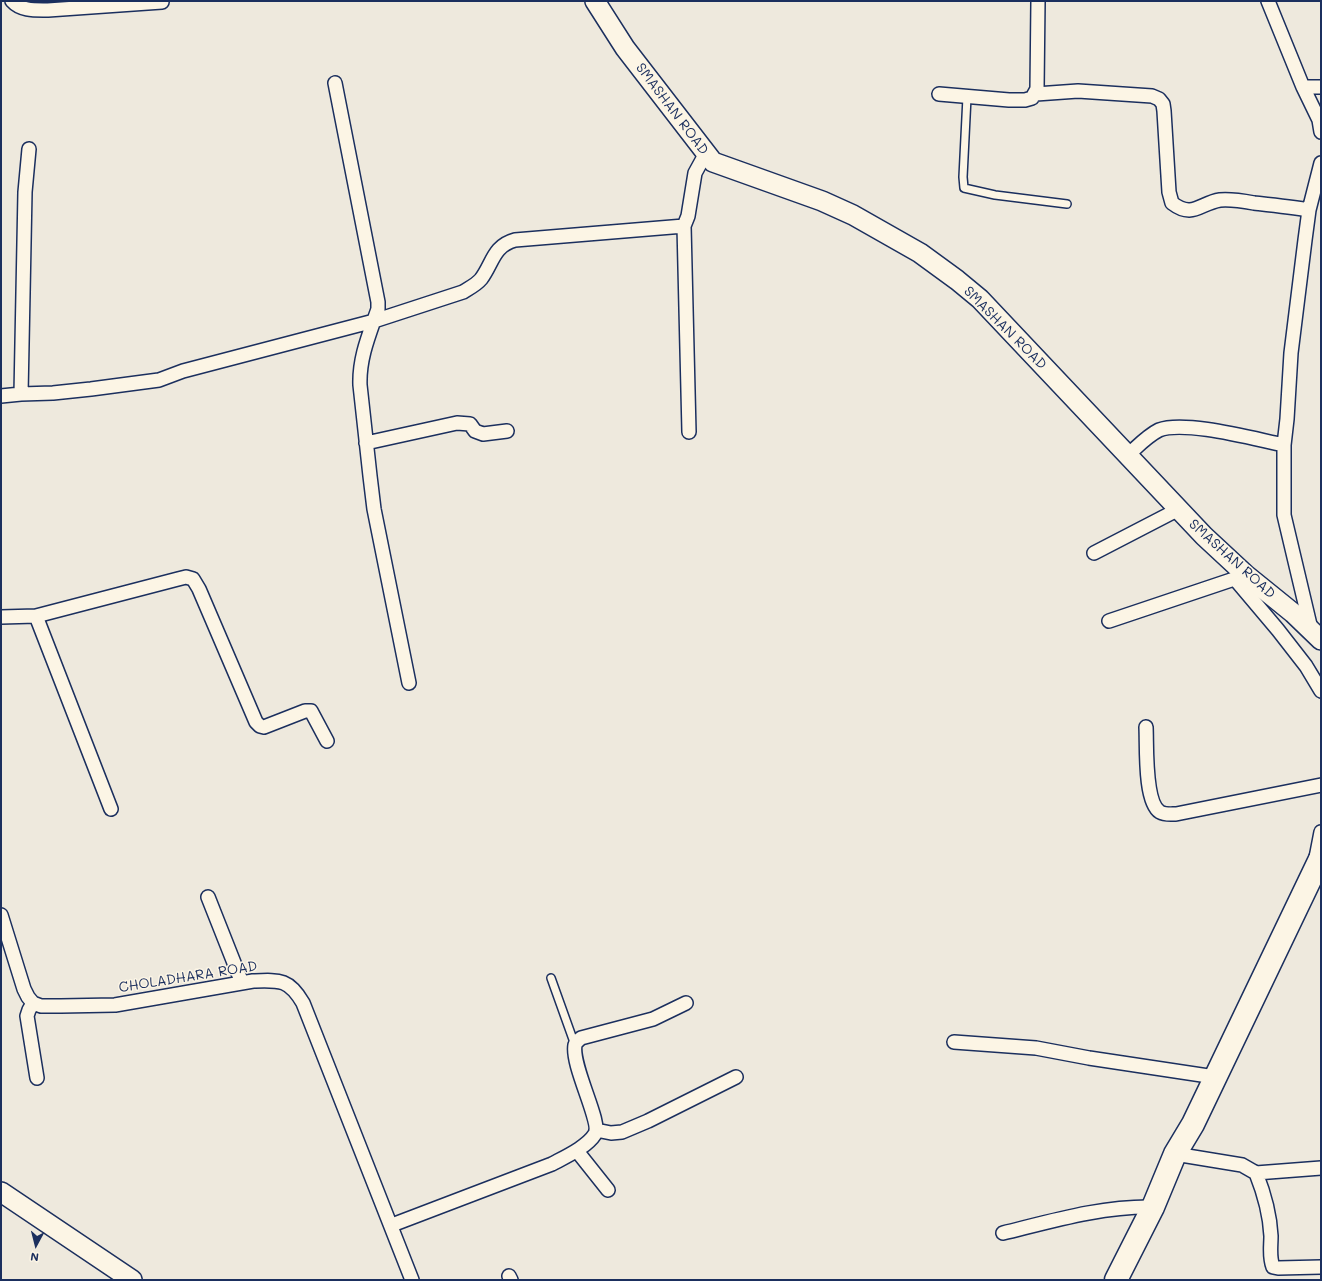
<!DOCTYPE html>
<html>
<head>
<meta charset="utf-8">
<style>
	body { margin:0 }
	#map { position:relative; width:1322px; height:1281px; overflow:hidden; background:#eee9dd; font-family:Mali,sans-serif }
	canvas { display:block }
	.frame { position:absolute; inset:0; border:2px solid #1b2f5e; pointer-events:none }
	.north { position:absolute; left:16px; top:1225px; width:40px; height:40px; -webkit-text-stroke:3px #fcf5e5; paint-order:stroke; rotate:187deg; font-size:11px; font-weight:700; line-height:16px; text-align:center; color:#1b2f5e }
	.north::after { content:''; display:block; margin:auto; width:14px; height:18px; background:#1b2f5e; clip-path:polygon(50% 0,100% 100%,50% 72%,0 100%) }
</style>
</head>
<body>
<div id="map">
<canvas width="1322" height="1281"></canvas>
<div class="frame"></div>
<div class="north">N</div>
</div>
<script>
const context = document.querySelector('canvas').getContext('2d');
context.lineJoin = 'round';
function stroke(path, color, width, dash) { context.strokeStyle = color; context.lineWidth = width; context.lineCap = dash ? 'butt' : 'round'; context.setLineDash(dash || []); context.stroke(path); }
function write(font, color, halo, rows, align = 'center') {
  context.font = font + ' Mali,sans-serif'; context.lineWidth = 3; context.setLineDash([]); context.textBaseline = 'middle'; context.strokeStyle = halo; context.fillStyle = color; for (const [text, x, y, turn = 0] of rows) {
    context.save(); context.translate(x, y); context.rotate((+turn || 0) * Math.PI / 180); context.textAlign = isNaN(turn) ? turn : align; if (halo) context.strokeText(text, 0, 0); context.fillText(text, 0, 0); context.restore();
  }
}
const lane = new Path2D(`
	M967,97L963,177L964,188L995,195L1067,204
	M551,978L575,1045`);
const street = new Path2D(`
	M12,1C21,11 35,10 48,10L162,2
	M1268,1L1303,87L1319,120L1321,132
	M335,83L378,302V309C369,335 359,358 360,385L370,476L374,509L409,683
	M1303,87H1321
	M939,94L1009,100H1025L1032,98L1037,89L1038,1
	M1036,94L1078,91L1152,96L1159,99L1163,104L1164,111L1169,192L1172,203C1193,219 1200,203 1220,200C1231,199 1243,201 1254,203C1272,205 1291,207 1309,210
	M21,394L25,192L29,149
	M1,396L21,394L53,393L91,389L159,380L183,371L374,321L463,292C469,288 476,285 481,279C493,263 493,246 515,240L684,226
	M689,432L684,226L688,216L695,173L706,153
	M366,443L457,423L470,424L475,431L483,434L507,431
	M1128,455C1138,446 1147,436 1159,430C1185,420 1254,439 1284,445
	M1094,553L1179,509
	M1235,579L1278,630L1306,666L1321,691
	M36,616L111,809
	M1,617L36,616L178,579L186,577L193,579L199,589L256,722L260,726L264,727L305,711H311L327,741
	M1109,621L1246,575
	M1311,629L1284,515V445L1287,419L1291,353L1305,240L1309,210L1321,163
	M1146,727C1147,745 1144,802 1160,812C1165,815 1171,814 1176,814L1321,785
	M1315,863L1321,832
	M208,897L242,983
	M1,915L24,989L28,997L33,1003L41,1006H61L115,1005L253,981C280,980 289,979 303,1003L412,1280
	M33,1003L29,1010L27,1016L37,1078
	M954,1042L1036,1048L1089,1058L1215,1077
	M596,1130L611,1133L622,1132L648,1121L736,1077
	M577,1151L608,1190
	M1175,1154L1242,1165L1256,1173L1321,1168
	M1256,1173C1264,1193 1270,1215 1271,1236C1271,1247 1269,1257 1273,1267L1278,1268L1321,1267
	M392,1225L552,1164C565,1157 587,1147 595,1134C602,1122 571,1066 575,1045C576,1042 579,1040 581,1038L653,1019L686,1003
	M1003,1233C1052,1221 1102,1206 1153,1207
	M509,1276L511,1280`);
const secondary = new Path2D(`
	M595,1L625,48L713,162L822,201L853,215L920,253L957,280L980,299L1204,536L1246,575L1293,613L1321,640
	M1,1192L132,1280`);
const highway = new Path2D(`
	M1116,1280L1153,1207L1175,1154L1193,1124L1321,857`);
const streetNames = [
	["SMASHAN ROAD",672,109,53],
	["SMASHAN ROAD",1005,328,45],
	["SMASHAN ROAD",1232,559,42],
	["CHOLADHARA ROAD",188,977,-9]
];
stroke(lane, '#1b2f5e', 10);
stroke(street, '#1b2f5e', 16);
stroke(secondary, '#1b2f5e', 22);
stroke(highway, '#1b2f5e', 25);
stroke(lane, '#fcf5e5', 7);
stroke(street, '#fcf5e5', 13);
stroke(secondary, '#fcf5e5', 19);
stroke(highway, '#fcf5e5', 22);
write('14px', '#1b2f5e', '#fcf5e5', streetNames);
</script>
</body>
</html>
